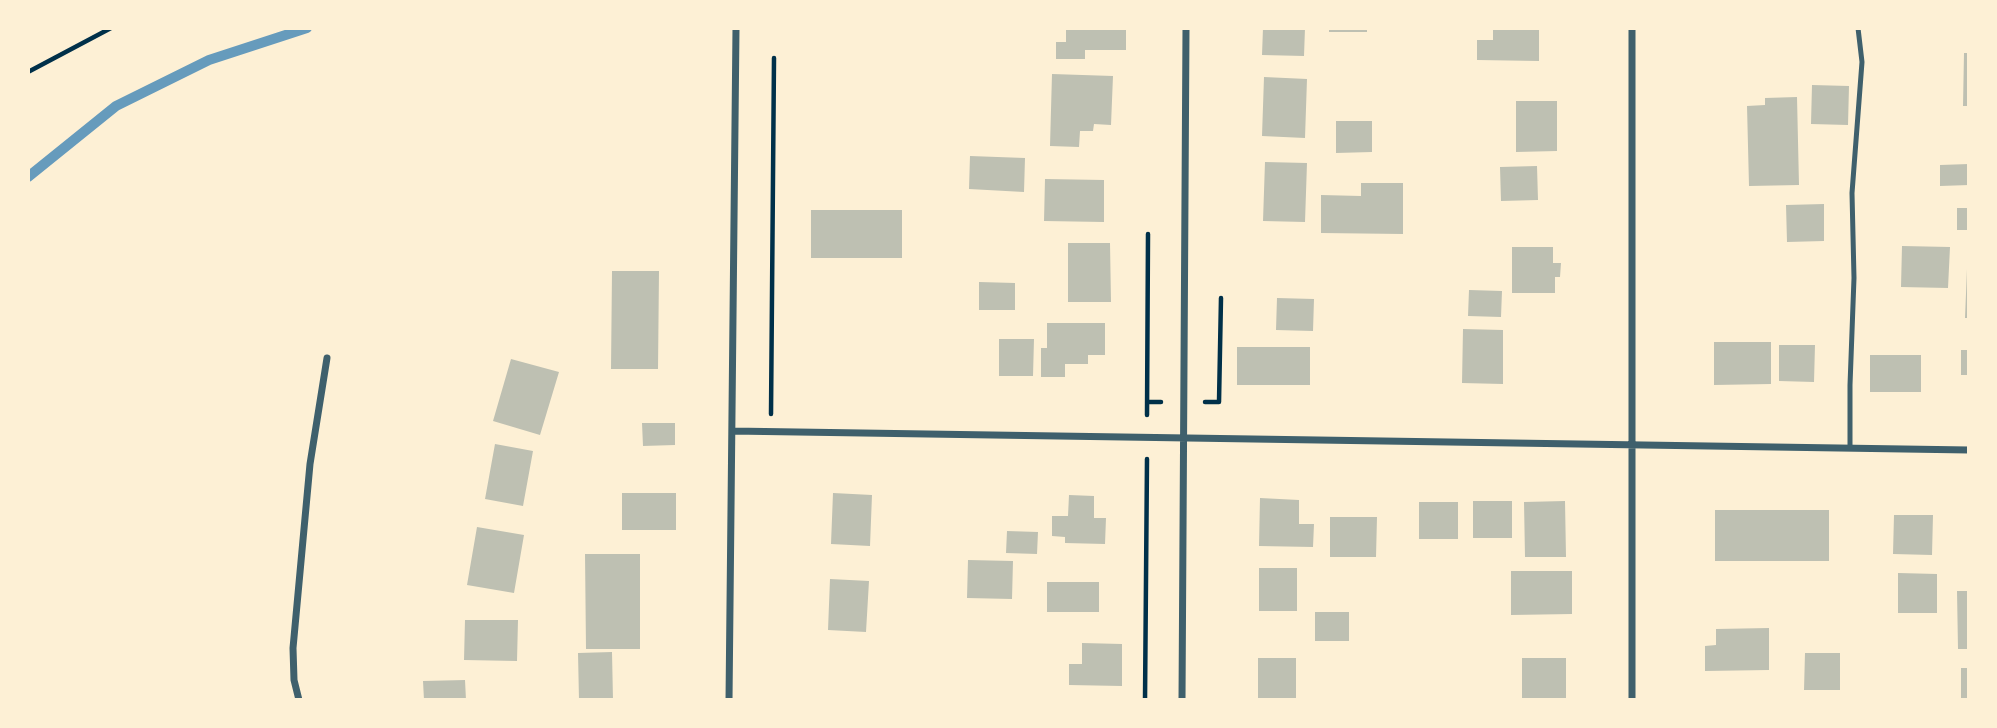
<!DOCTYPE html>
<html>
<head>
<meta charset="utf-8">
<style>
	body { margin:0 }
	#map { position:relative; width:1997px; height:728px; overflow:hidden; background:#fdf0d5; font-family:"Fira Sans Condensed",sans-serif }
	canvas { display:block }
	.frame { position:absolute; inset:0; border:30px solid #fdf0d5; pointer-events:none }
</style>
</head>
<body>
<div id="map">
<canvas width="1997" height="728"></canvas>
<div class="frame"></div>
</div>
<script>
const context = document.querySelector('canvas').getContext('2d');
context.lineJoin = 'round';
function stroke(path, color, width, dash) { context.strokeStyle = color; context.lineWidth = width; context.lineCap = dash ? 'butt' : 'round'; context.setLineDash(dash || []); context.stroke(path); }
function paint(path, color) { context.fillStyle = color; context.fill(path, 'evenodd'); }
const stream = new Path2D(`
	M28,177L116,106L209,60L307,28`);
const building = new Path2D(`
	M1066,28H1126V50H1085V59H1056V42H1066Z
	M1263,28H1305L1304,56L1262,55Z
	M1329,28H1367V32H1329Z
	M1493,28H1539V61L1477,60V40H1493Z
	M1964,53H1969V106H1963Z
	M1052,74L1113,76L1111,125L1094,124L1093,131H1080L1079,147L1050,146Z
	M1264,77L1307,79L1305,138L1262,136Z
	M1812,85L1849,86L1848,125L1811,124Z
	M1797,97L1799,185L1749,186L1747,106L1765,105V98Z
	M1516,101H1557V151L1516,152Z
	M1336,121H1372V152L1336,153Z
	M970,156L1025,158L1024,192L969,189Z
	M1265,162L1307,163L1305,222L1263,221Z
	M1969,164V185L1940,186V165Z
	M1537,166L1538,200L1501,201L1500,167Z
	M1045,179L1104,180V222L1044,221Z
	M1361,183H1403V234L1321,233V195L1361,196Z
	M1824,204V241L1787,242L1786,205Z
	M1957,208H1969V230H1957Z
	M811,210H902V258H811Z
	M1068,243H1110L1111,302H1068Z
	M1902,246L1950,247L1948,288L1901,287Z
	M1512,247H1553V263H1561L1560,277H1555V293H1512Z
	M1967,269H1969V318H1965Z
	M612,271H659L658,369H611Z
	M979,282L1015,283V310H979Z
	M1469,290L1502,291L1501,317L1468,316Z
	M1277,298L1314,299L1313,331L1276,330Z
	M1047,323H1105V355H1088V364H1065V377H1041V348H1047Z
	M1463,329L1503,330V384L1462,383Z
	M999,339H1034L1033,376H999Z
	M1714,342H1771V384L1714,385Z
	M1779,345H1815L1814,382L1779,381Z
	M1237,347H1310V385H1237Z
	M1961,350H1969V375H1961Z
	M1870,355H1921V392H1870Z
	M511,359L559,372L540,435L493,421Z
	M642,423H675V445L643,446Z
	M495,444L533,451L523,506L485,499Z
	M622,493H676V530H622Z
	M833,493L872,495L870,546L831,544Z
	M1069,495L1094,496V518H1106L1105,544L1065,543V537L1052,536V516H1068Z
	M1260,498L1299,500V524H1314L1313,547L1259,546Z
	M1473,501H1512V538H1473Z
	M1565,501L1566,557H1525L1524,502Z
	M1419,502H1458V539H1419Z
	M1715,510H1829V561H1715Z
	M1894,515H1933L1932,555L1893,554Z
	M1330,517H1377L1376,557H1330Z
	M477,527L524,535L514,593L467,585Z
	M1007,531L1038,532L1037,554L1006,553Z
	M585,554H640V649H586Z
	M968,560L1013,561L1012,599L967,598Z
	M1259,568H1297V611H1259Z
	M1511,571H1572V614L1511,615Z
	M1898,573L1937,574V613H1898Z
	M830,579L869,581L866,632L828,630Z
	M1047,582H1099V612H1047Z
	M1957,591H1969V649H1958Z
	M1315,612H1349V641H1315Z
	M465,620H518L517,661L464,660Z
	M1769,628V670L1705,671V646L1716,645V629Z
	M1082,643L1122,644V686L1069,685V664H1082Z
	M612,652L613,700H579L578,653Z
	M1805,653H1840V690H1804Z
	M1258,658H1296V700H1258Z
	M1522,658H1566V700H1522Z
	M1961,668H1969V700H1961Z
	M465,680L466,700H424L423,681Z`);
const path = new Path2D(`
	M28,72L111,28
	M1147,402H1161
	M1205,402H1219L1221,298
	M771,414L774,58
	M1147,415L1148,234
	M1145,700L1147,459`);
const service = new Path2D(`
	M1850,448V385L1854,278L1852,193L1862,62L1858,28`);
const minor = new Path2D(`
	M732,431L1969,450
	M299,700L294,680L293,648L310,464L327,358
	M729,700L736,28
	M1182,700L1186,28
	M1632,700V28`);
stroke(stream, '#669bbc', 10);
paint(building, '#bec0b2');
stroke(path, '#003049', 4.5);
stroke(service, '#3f606c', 5);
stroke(minor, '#3f606c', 7);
</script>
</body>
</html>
